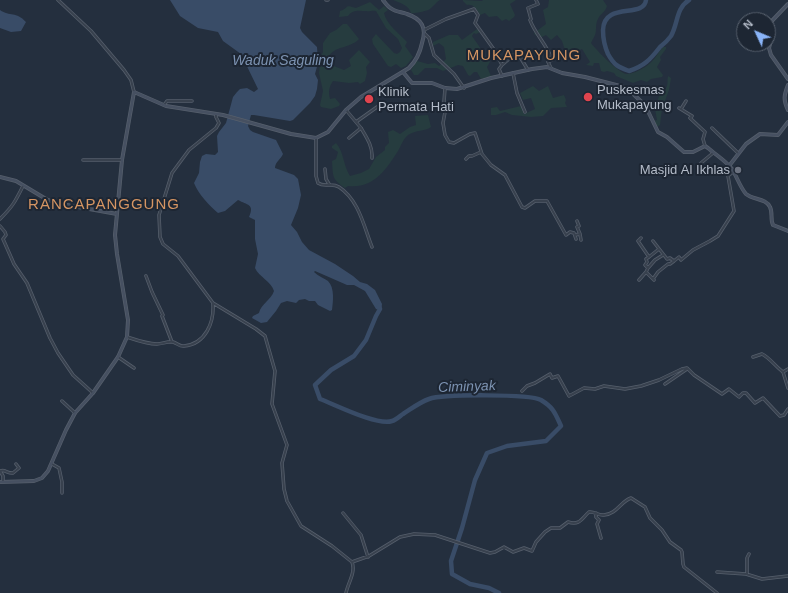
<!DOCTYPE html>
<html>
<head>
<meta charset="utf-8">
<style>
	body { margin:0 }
	#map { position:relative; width:788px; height:593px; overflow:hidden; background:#242f3e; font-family:Arial,sans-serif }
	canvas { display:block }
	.north { position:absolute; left:736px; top:12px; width:40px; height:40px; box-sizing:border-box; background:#1d2633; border:1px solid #59626f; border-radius:50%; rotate:314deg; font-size:11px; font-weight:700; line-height:16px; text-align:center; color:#b4bcc9 }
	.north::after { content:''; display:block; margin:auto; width:14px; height:18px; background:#8ab4f8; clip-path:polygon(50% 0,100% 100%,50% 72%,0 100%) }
</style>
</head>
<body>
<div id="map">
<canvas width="788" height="593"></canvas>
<div class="north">N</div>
</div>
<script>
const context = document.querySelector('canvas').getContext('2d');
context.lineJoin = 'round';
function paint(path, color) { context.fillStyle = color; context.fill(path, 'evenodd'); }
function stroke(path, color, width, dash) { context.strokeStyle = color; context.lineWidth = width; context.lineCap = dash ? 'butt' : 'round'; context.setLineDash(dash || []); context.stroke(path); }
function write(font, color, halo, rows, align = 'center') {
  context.font = font + ' Arial,sans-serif'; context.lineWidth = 4; context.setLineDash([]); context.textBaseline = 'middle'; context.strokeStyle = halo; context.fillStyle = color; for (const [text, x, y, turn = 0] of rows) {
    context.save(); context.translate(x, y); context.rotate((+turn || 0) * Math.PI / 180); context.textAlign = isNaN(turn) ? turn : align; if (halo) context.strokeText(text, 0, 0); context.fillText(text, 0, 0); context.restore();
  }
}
const green = new Path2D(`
	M393,0H440C436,2 434,6 430,9C427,11 414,14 411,13C409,5 400,3 393,0Z
	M463,0L482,1L483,0H516L510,4L515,15L514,17L509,21L506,19L502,21L497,16L489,17L485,13L480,15C476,9 474,4 467,5L463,1Z
	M549,0H603L607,6C605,13 600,14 598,19C595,24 597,30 595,35C594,38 592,40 591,43C597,51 617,71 626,74C631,75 645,68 649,64C655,60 658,52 663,47H666V49L660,57L661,60L657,67L663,75L662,77L651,79L647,82L641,80L633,83L616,76L614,73L607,71L604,72L601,71L599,63H594L593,66L586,65L590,62L582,49L563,57L561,52L565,50L562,41L557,35L551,40L546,35L542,37L535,35L534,33L546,24L543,10L548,7Z
	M370,2L379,10L384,6L388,10L384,13C386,24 400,34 407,42L405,46L413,57L406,66L401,68L396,64L391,67L388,66L373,44L372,39L376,34L394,53L397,54L400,52L402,48L398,39L386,28L376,11C372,10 370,12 366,11C359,11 353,9 348,16L339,17L340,11C350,8 343,4 356,8Z
	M343,24H347L359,39C350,49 334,45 328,58L332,62L331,65L344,70L351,66L349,60L359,50L370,62L366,67L367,73L365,81L360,84L358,82L349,83L333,81C329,87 328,92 330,99L335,98L340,104L339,106L331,109L321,107L320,105L323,91L319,73L321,56L323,52V43L330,33L336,30Z
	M477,29L480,32L476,34L474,33L472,36L481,49L480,51L483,56H485L490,62L487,67L491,76L481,79L477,72H474L470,76L468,75L463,66L458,65L443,71L437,68H425L418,75H414L411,70L417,61L428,64L435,63L439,66L446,59L444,47L439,43L433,46V42L449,35H458L462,40Z
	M668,76L671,78L669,90L662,109L660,125L657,127L654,121L657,120L655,109L658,107C656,93 663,96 667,86C668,82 667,80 668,76Z
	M533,86L539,91L548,86L553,98L564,95L566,100L565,103L567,107L551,108L543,116L531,117L512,115L505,112L496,115H491V108L497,107L500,111L521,106L524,114L535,109L531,98L523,100L520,93Z
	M428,115L431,127C427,131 415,130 408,135C403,139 401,146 398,151C386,170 373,189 348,186L345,188C332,179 333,177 332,161L336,159L338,152L332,148V146L336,143C344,152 343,165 350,176L361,173L369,169L376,157L385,150V147L389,143L388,132L393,130L400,134L410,127L416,125L415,116Z`);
const water = new Path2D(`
	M170,0H306L300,28L302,32L317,47L318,63L315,74L318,80L317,89L315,96L310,103L293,120L290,121L254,115H251L248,126L250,130L253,132L276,140L283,154C281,159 275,162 275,168L294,175L298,179L301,195L298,208L291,225L297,232L302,242L309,250L335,264L353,276L360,282L367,284L375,290L382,304L381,311L376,309L365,291L354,285H347L315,271L314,272C318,276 324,278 328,281C335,288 333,302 332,310L330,311L318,305L315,301H309L305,299L299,300L296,303L287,301L281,303L276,311L267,322L261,323L252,318L253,316L259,313C261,304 271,300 274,291C271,281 259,277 255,268L258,254L255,239V220L249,217C255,204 247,205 238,200L225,211L218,213C209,205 199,195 194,183L199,173L200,162L202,156L206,154L215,155L218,152L217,136L219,132L226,123L233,97L237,92L240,89L247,88L254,92L258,89L241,54L223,41L218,32L198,28L180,16Z
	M0,10C10,17 16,11 26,22L21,31L11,32L0,28Z`);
const river = new Path2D(`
	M646,0C644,19 604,1 603,30C603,39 604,45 608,54C614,65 618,67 629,71C644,66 650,60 660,47C664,44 668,40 671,36C678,24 676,8 689,0
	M379,306L380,309L376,316L366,340L354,356L331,370L315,385L320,399C336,405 377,426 392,421C396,420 400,416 403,414C411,409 420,402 429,399C443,394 530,394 541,400C554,408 555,413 561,426L546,441L507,446L487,453L475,480L462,528L451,561L452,574L470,584L489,588L499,593`);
const street = new Path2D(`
	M58,0L91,31L124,70L131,80L134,92
	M326,0H328
	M536,0L538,4L528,8L531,19L530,20C535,34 548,46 552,60L548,62L551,68
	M424,30L446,19L474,9L478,15L475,23L495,51L502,65L499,69L502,76
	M425,34L429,38L434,55L454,74L464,88
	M502,65L517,52L528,70
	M513,73L517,93L525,112
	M445,88L444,102L445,112L443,123L445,135L449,142L454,143L470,134L475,133L482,154L491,165L505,175L522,207L525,208L535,201H547L566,235L570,232L574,233L576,239
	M164,105L167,101H192
	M679,108L692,116L690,118L705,132L703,139L705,146
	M681,109L686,101
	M346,110L361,128L349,138
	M216,114V117L219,123L216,128L189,150L172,173L159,215L160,237L163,244L178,256L213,303L256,329L265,336L275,371L272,404L287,445L282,463L284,489L287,501L301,526L332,546L352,562C356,572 348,583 346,593
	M356,122L377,107
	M361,128C367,138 373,147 372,158
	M712,128L738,153
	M316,138V176L318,183C325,188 331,182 339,187C359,200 364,227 372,247
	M466,159L469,156H472L481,152
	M83,160H122
	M701,163L713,153
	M325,169L326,179L329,184
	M0,219C13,206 15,202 23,186
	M0,226L5,232L6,235L3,239L14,264L27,283L50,338L58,353L73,375L93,393
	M580,234L581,240
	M575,235L580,234L577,227L579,226L577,221
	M641,238L638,241L649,257L659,249
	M653,241L667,259L670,258L674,261L679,257L681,260L693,250L710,241L718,236L734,211L728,176L733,172
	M649,257L646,259L647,262L645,265L648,268L646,272L654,280
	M648,268L655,260L663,255
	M146,276L152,292L163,315L162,316L172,342
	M653,279L658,272L668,264H670L674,261
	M639,280L646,272
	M127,337C136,340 147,344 157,344C162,344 168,341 173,342C177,343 180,347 184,346C206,344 214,322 213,304
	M118,357L134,368
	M753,357L762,354C770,358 775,366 783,372
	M788,369L783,372L788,388
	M665,384L687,369
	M522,391L527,386L535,383L550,374L552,378L558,376L569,396L584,388L595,389L604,386L625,389L641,386L659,380L682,369L687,368L694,375L722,394L729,389L739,397L743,393H746L755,403L763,398L780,416L784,415L788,409
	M62,401L75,413
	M52,464L59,468L62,482V493
	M0,471C5,469 8,474 13,473L19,468L16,464
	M0,471L3,476V481
	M343,513L361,535L368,557
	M596,513V517L599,520L597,524L601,538
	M352,562L369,556L400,537L414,534L435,535L490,553L495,552L504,547L513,552L524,548L532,551L536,542L545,532L551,528H560L568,522C580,526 582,518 589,512C595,511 598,516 604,515C617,514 621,501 631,498L645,507L650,518L662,530L670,542L681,550L682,552L683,564L684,567L717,593
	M717,572L746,574L762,579L788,576
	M747,574V558L749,554`);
const secondary = new Path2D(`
	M788,4L768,25L772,36L769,48L771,55L788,79
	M403,72L412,83H432L445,88L457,89L491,78L532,69L547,67L562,73L585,77L624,87L631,92L645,105L658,132L667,137L684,152H693L705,146L708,148C716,155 726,161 732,169C737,177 740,187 746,194C753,200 766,198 770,207C773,213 770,219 773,225L788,231
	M788,85C784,95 783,100 788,110
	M729,166L746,144L760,134L778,135L788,122
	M0,177L16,181L46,199L56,203L117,214
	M0,482L34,481L42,478L48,471L66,430L75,413L93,393L109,370L118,357L127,337L128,320L117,254L115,235L122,160L134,92L166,106L223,115L291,134L316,138L328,132L346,110L361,97L409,68C416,61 420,53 422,43C427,28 422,19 407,14C402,12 396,12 392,9C388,7 386,4 383,0`);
const markers = [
	[588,97,5,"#e0444e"],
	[369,99,5,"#e0444e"],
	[738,170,4,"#6b7280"]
];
const poiNames = [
	["Puskesmas",597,90],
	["Mukapayung",597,105],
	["Klinik",378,92],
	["Permata Hati",378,107],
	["Masjid Al Ikhlas",730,170,"right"]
];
const waterNames = [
	["Waduk Saguling",283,61],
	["Ciminyak",467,387,-2]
];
const quarterNames = [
	["MUKAPAYUNG",524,56],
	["RANCAPANGGUNG",104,205]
];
paint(green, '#263c3f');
paint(water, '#394c67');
stroke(river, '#394c67', 4.5);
stroke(street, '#565f6c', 3.5);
stroke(secondary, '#565f6c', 4);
stroke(street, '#38414e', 2);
stroke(secondary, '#465061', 2.5);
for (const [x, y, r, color] of markers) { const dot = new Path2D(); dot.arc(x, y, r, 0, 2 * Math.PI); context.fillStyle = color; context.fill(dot); stroke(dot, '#1d2633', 1.5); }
write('13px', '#b4bcc9', '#1d2633', poiNames, 'left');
write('italic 14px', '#7c92b1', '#1d2633', waterNames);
context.letterSpacing = '1px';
write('15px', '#d59563', '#1d2633', quarterNames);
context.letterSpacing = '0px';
</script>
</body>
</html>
